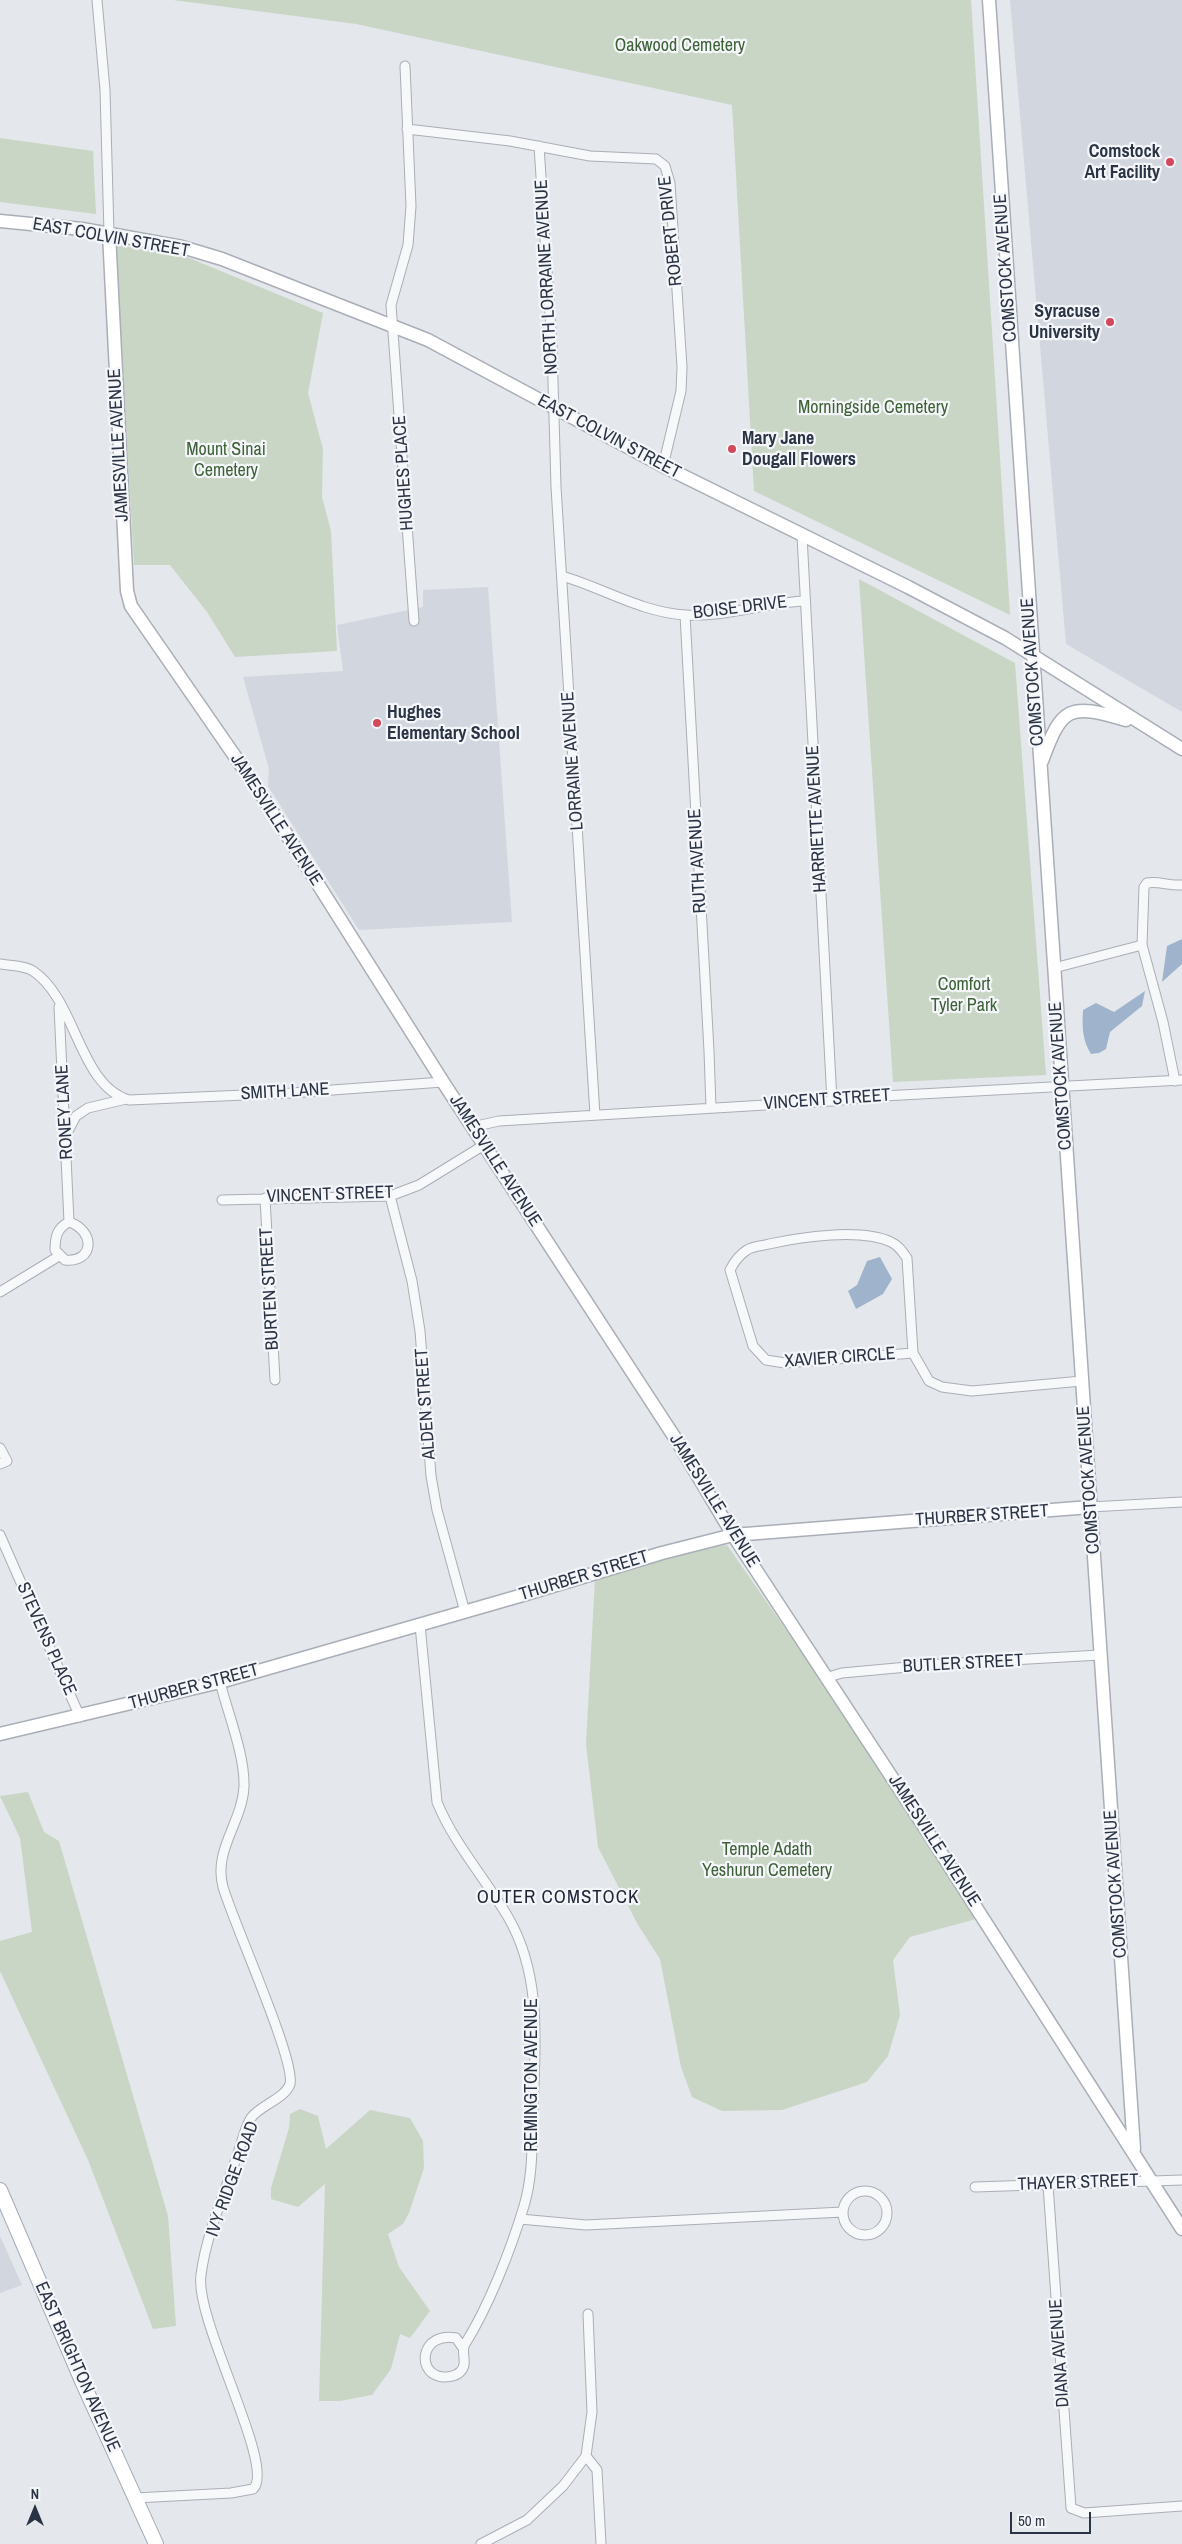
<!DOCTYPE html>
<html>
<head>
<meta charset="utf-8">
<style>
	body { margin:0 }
	#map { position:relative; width:1182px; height:2544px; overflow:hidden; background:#e4e7ec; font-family:"Archivo Narrow",sans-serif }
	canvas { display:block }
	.north { position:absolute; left:10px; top:2484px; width:50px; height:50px; -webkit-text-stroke:4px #f4f6f9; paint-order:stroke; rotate:0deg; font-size:14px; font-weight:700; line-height:20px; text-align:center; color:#2b3445 }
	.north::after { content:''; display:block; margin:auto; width:18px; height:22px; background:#2b3445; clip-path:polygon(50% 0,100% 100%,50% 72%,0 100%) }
	.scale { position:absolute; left:1010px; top:2512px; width:81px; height:22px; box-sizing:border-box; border:2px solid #2b3445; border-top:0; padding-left:6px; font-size:15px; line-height:18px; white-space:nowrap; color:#2b3445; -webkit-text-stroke:4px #f4f6f9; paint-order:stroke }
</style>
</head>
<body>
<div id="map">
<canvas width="1182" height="2544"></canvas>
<div class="north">N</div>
<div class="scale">50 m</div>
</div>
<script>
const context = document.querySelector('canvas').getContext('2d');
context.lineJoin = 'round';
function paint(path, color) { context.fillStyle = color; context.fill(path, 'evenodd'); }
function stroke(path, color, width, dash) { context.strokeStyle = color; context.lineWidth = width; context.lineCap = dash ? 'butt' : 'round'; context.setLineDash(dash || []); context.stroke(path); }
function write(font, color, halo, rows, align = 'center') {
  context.font = font + ' "Archivo Narrow",sans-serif'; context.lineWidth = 4.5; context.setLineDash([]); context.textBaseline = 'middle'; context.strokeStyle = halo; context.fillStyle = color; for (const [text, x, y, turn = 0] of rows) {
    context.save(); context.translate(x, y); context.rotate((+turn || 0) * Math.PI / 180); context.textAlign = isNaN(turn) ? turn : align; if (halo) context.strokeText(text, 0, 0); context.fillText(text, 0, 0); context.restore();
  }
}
const built = new Path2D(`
	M1010,0H1182V712L1066,644Z
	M488,587L512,922L359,930L268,786L269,769L243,677L343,671L337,625L423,607V590Z
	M0,2236L22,2285L0,2293Z`);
const green = new Path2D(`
	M173,0H971L1010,615L754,491L732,105L356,24Z
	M0,138L93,151L96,214L0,202Z
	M116,245L182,255L323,313L308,393L323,449L322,497L331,531L337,651L235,657L207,612L170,565H134Z
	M859,579L1015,663L1046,1075L893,1082Z
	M727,1545L826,1687L976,1919L910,1937L893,1960L900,2015L888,2056L867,2082L782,2110L722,2111L692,2097L681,2067L660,1959L638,1925L598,1847L586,1744L595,1579L694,1549Z
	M28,1792L44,1832L59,1841L168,2216L176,2326L153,2329L88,2160L0,1971V1941L32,1932L20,1838L0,1796Z
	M300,2109L318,2116L326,2149L370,2110L410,2118L423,2141L424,2168L409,2213L403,2224L388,2234L399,2267L430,2311L410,2338L400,2334L391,2369L372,2395L340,2401H319L325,2184L298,2207L271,2199V2188L289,2128L290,2114Z`);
const water = new Path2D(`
	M1182,939V964L1162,982L1167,946Z
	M1145,991L1142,1006L1110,1032L1106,1049L1099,1053L1091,1054C1082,1040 1082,1026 1083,1010L1096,1003L1114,1012Z
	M880,1257L892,1279L883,1294L856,1309L848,1291L857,1285L867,1261Z`);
const street = new Path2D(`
	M97,0L105,90L109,233
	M405,66L411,206L408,245L391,305L414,621
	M407,129L510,141L590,156L656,159L665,166L670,183L682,367L681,391L663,466
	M539,146L552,346L556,487L595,1115
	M802,536L832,1101
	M562,576C603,588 643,613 686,615C726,617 765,603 804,601
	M685,615L709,1051L711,1107
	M0,964C10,966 24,965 33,971C76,999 79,1086 129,1100L291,1093L443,1082
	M1054,968L1142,945
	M59,1007L69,1222
	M1175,1081L1163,1022L1142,945L1144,887L1147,883C1159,881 1170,886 1182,885
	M472,1127L499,1121L832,1101L883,1096L1182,1080
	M66,1135L76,1116L88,1108L126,1099
	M390,1196L412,1281L420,1331L431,1476L437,1510L465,1612
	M265,1198L275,1380
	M222,1200L390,1196L419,1185L484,1145
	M69,1222C96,1231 94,1263 65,1260L55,1250C55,1237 57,1228 69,1222Z
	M0,1292L59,1256
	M913,1353L785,1363L766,1360L753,1346L730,1270C734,1262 739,1255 747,1250C753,1246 762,1246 769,1244C801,1237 860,1228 891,1242C898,1245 902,1251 907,1258L913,1353L929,1381L942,1387L972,1391L1082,1381
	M0,1448L7,1461L0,1464
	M1090,1507L1182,1502
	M0,1535L80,1717
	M420,1625L437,1802C454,1844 485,1878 508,1917C543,1977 535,2047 533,2112C532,2144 533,2176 524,2206C511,2249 489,2306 465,2344C460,2352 469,2364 460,2372C455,2377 444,2378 438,2376C417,2370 421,2332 456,2338L463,2348
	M828,1677L842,1673L940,1664L1100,1655
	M1048,2185L1071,2508L1084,2513L1182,2506
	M975,2187L1182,2180
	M843 2213a22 22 0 1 1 44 0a22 22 0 1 1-44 0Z
	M520,2219L586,2225L843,2212
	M586,2456L597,2470L601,2544
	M135,2498L231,2493L253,2489C277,2468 194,2320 201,2275C206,2236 223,2196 236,2159C241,2146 244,2129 251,2118C260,2105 285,2099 290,2084C296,2061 233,1922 223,1887C213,1850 242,1823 244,1787C245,1755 228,1714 220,1682
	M481,2544L527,2520L563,2486L586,2456L592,2412L588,2314`);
const secondary = new Path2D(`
	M989,0L1134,2149
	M0,221L82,229L182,247L222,259L428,340L663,466L908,587L1005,638L1182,749
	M109,233L127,591L131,606L261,794L443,1082L677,1441L733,1535L927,1831L1182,2229
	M1042,761C1062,706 1069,703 1126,720
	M0,1734L220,1682L523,1595L662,1553L733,1535L1090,1507`);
const primary = new Path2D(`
	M0,2190L82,2381L156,2544`);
const markers = [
	[1170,162,5,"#d1495b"],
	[1110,322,5,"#d1495b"],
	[732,449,5,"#d1495b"],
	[377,723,5,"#d1495b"]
];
const parkNames = [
	["Oakwood Cemetery",680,46],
	["Morningside Cemetery",873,408],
	["Mount Sinai",226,450],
	["Cemetery",226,471],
	["Comfort",964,985],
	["Tyler Park",964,1006],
	["Temple Adath",767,1850],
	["Yeshurun Cemetery",767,1871]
];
const poiNames = [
	["Comstock",1160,152],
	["Art Facility",1160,173],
	["Syracuse",1100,312],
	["University",1100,333],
	["Mary Jane",742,439,"left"],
	["Dougall Flowers",742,460,"left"],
	["Hughes",387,713,"left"],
	["Elementary School",387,734,"left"]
];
const streetNames = [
	["ROBERT DRIVE",671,231,-96],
	["EAST COLVIN STREET",111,238,10],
	["COMSTOCK AVENUE",1006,268,-94],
	["NORTH LORRAINE AVENUE",547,277,-93],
	["EAST COLVIN STREET",609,437,28],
	["JAMESVILLE AVENUE",119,445,-93],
	["HUGHES PLACE",404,473,-94],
	["BOISE DRIVE",740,608,-7],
	["COMSTOCK AVENUE",1033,672,-94],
	["LORRAINE AVENUE",573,761,-94],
	["HARRIETTE AVENUE",817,819,-93],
	["JAMESVILLE AVENUE",276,820,57],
	["RUTH AVENUE",698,861,-93],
	["COMSTOCK AVENUE",1061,1076,-94],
	["SMITH LANE",285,1092,-3],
	["VINCENT STREET",827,1100,-4],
	["RONEY LANE",65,1112,-93],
	["JAMESVILLE AVENUE",495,1161,57],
	["VINCENT STREET",330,1195,-2],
	["BURTEN STREET",270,1289,-93],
	["XAVIER CIRCLE",840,1358,-4],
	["ALDEN STREET",426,1404,-94],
	["COMSTOCK AVENUE",1089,1480,-94],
	["JAMESVILLE AVENUE",714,1501,58],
	["THURBER STREET",982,1516,-4],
	["THURBER STREET",584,1576,-17],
	["STEVENS PLACE",46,1639,66],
	["BUTLER STREET",963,1664,-3],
	["THURBER STREET",194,1687,-15],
	["JAMESVILLE AVENUE",934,1841,57],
	["COMSTOCK AVENUE",1116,1884,-94],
	["REMINGTON AVENUE",532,2075,-90],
	["IVY RIDGE ROAD",233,2179,-70],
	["THAYER STREET",1078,2183,-2],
	["DIANA AVENUE",1060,2353,-94],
	["EAST BRIGHTON AVENUE",77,2367,66]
];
const neighbourhoodNames = [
	["OUTER COMSTOCK",558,1898]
];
paint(built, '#d2d6de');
paint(green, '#c9d6c5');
paint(water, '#9fb4cc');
stroke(street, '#a9aeb7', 11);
stroke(secondary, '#a9aeb7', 15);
stroke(primary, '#a3abb8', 16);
stroke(street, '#f7f8fa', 9);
stroke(secondary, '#fff', 12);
stroke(primary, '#fff', 14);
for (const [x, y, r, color] of markers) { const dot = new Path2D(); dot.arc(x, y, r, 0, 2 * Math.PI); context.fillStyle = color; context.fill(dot); stroke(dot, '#f4f6f9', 2); }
write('18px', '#3f6138', '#f4f6f9', parkNames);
write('bold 18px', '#2b3445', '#f4f6f9', poiNames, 'right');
write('18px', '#2b3445', '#f4f6f9', streetNames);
context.letterSpacing = '1px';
write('19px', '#1d2536', '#f4f6f9', neighbourhoodNames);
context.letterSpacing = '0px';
</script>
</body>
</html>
